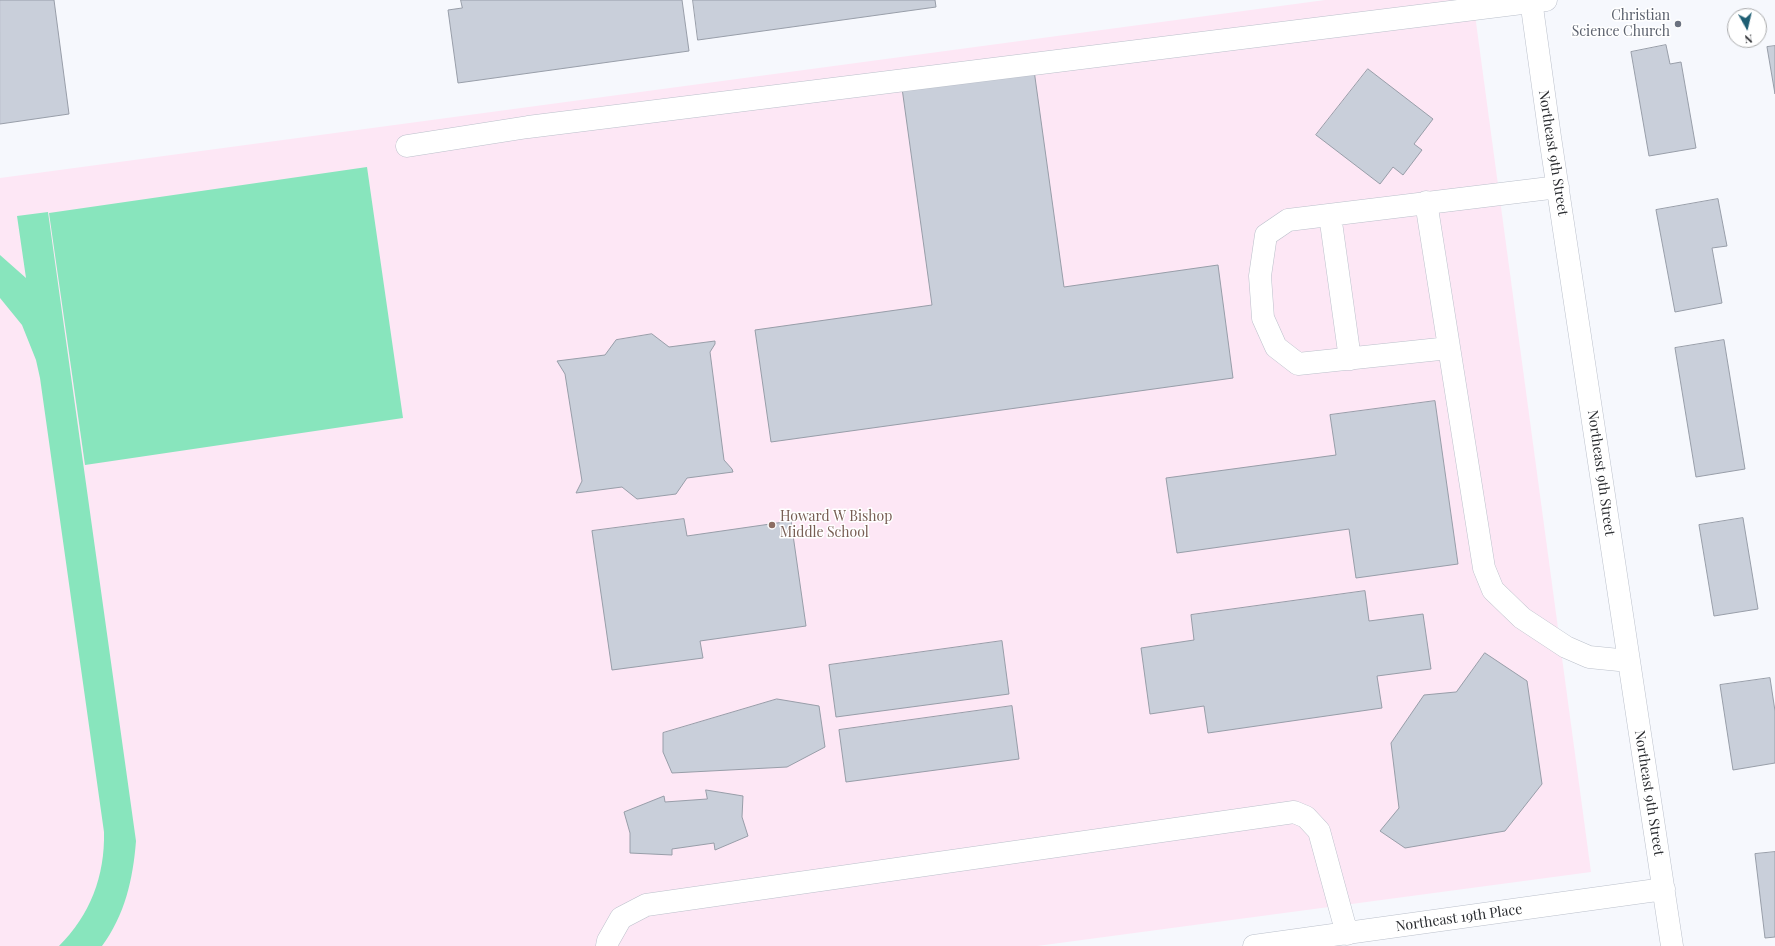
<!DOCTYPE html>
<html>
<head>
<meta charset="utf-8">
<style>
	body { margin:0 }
	#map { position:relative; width:1775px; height:946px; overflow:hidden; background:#f6f8fd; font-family:"Playfair Display",serif }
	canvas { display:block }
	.north { position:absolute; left:1727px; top:8px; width:40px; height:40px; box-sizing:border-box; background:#fff; border:1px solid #a9aaab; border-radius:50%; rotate:172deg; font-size:11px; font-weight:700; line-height:16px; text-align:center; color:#282a2e }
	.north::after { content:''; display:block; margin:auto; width:14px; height:18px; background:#1e5e73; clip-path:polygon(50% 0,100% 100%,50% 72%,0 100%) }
</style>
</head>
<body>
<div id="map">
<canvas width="1775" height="946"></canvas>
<div class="north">N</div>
</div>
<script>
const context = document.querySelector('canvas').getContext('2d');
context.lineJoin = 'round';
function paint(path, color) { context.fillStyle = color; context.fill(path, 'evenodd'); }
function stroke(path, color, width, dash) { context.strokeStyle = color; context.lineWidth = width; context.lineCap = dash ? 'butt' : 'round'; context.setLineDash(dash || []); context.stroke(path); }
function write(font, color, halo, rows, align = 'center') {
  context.font = font + ' "Playfair Display",serif'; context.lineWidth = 3; context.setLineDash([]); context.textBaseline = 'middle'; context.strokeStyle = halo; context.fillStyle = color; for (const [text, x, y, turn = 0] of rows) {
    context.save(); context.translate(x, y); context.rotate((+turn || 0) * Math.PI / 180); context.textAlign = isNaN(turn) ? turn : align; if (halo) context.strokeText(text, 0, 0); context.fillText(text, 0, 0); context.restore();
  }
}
const education = new Path2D(`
	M1325,0H1473L1591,872L1037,946H0V178Z`);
const green = new Path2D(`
	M367,167L403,418L85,465L49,213Z
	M48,212L136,841C133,879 125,915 102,946H59C90,915 105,876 104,832L40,378L36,360L22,325L0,298V255L26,278L17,216Z`);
const building = new Path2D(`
	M0,0H54L69,114L0,124Z
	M461,0H682L689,51L458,83L448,10L462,8Z
	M693,0H935L936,7L698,40Z
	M1666,45L1670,64L1681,62L1696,148L1649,156L1631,52Z
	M1775,46V94L1767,47Z
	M1368,69L1433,119L1414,144L1422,150L1403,175L1393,167L1380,184L1316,135Z
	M1034,70L1064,287L1218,265L1233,378L771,442L755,330L932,305L902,88Z
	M1718,199L1727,246L1712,248L1722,303L1675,312L1656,210Z
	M652,334L669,347L715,341V344L710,352L724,460L732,469L733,472L687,478L676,494L637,499L622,487L576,493L582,481L565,374L557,361L605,355L616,340Z
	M1724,340L1745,469L1696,477L1675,348Z
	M1435,401L1458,564L1356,578L1349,529L1177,553L1166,478L1336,455L1330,415Z
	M1743,518L1758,609L1714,616L1699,525Z
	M684,519L687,536L791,521L806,626L700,641L703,658L612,670L592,531Z
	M1365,591L1369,621L1423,614L1431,669L1377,676L1382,708L1208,733L1204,706L1150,714L1141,648L1194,640L1191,615Z
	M1002,641L1009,694L836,717L829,665Z
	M1485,653L1527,681L1542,784L1505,831L1405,848L1380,831L1399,808L1391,743L1424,695L1456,692Z
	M1770,678L1775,711V763L1733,770L1720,685Z
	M777,699L819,706L825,747L787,767L672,773L663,752V733Z
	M1012,706L1019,759L846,782L839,730Z
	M706,790L743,796L742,817L748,836L715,850L714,843L672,849V855L630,853V833L624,812L664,796L665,802L707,799Z
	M1775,852V937L1765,938L1755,854Z`);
const minor = new Path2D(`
	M1531,0L1550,137L1672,946
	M407,146L528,127L1546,0
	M1426,202L1484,568L1493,590L1522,618L1566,647L1589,657L1629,661
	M1330,215L1350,359
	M1449,348L1298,364L1276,347L1263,318L1260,276L1266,235L1288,220L1558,187
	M607,946L608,941L621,918L646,905L1294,812L1306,817L1319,831L1347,934
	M1254,946L1664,889`);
const markers = [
	[1678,24,4,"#6b7280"],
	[772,525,4,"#8d6e63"]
];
const worshipNames = [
	["Christian",1670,16],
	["Science Church",1670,32]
];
const streetNames = [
	["Northeast 9th Street",1553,153,81],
	["Northeast 9th Street",1601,473,82],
	["Northeast 9th Street",1649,793,81],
	["Northeast 19th Place",1459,918,-8]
];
const educationNames = [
	["Howard W Bishop",780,517],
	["Middle School",780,533]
];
paint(education, '#fde7f5');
paint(green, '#88e5bd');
paint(building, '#c9cfda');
stroke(building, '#989ea9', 1);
stroke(minor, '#bbc0cb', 23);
stroke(minor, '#fff', 22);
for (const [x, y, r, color] of markers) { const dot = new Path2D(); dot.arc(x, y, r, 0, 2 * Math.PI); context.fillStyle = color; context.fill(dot); stroke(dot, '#fff', 1.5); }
write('14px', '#5b616d', '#fff', worshipNames, 'right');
write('14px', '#282a2e', '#fff', streetNames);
write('14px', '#785e54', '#fff', educationNames, 'left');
</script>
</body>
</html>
